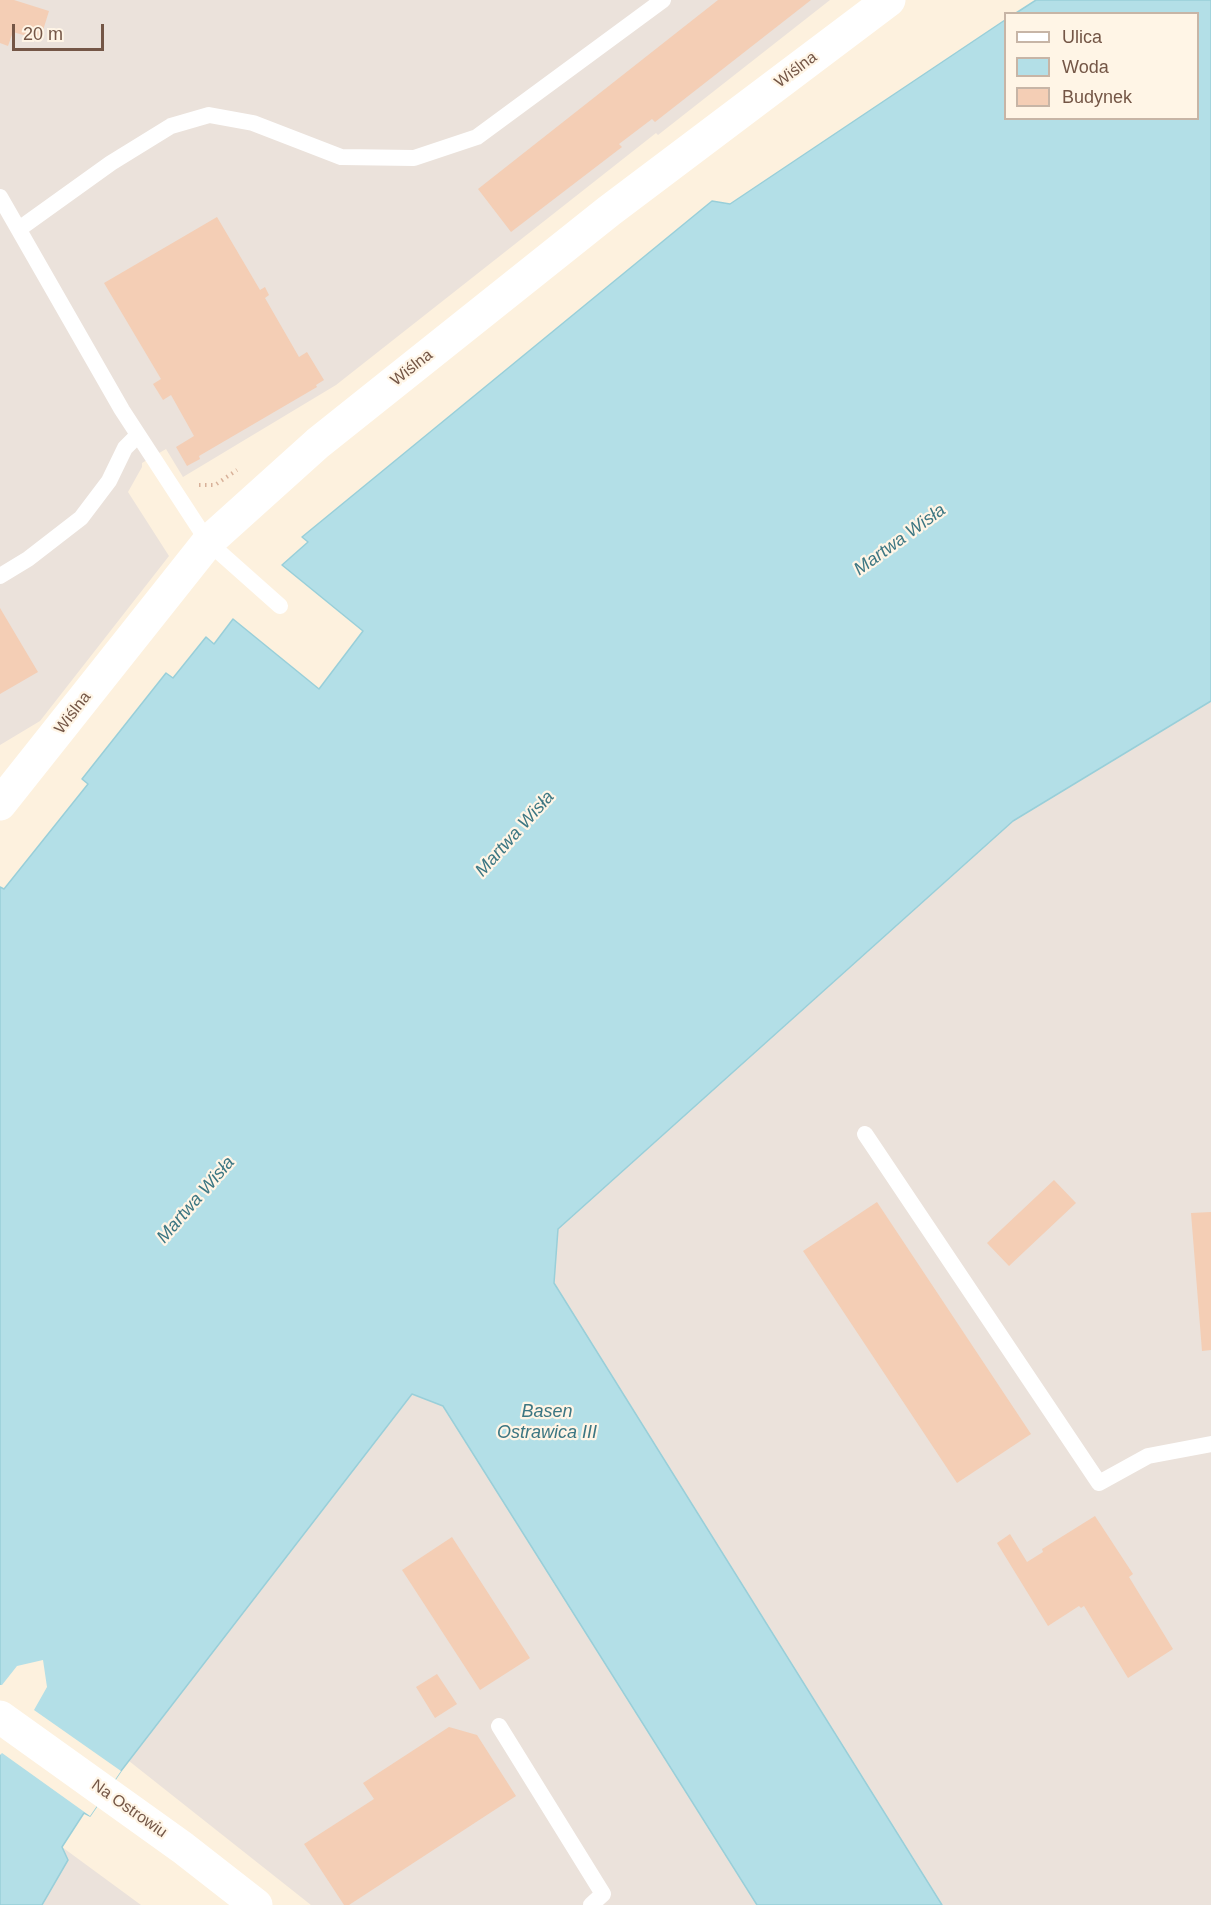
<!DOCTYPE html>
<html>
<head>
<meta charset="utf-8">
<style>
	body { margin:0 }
	#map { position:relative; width:1211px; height:1905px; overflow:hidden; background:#fdf1de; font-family:Helvetica,sans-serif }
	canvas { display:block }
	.legend { position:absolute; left:1004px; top:12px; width:195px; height:108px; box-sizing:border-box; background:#fff5e6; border:2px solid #c7b5a6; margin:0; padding:8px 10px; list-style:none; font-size:18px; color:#745646 }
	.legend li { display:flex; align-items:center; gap:12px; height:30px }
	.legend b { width:30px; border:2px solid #c7b5a6 }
	.scale { position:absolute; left:12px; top:24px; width:92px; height:27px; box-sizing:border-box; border:3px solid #745646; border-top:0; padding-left:8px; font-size:18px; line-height:21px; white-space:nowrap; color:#745646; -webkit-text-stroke:4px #fff5e6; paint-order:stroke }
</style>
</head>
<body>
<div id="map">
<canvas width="1211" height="1905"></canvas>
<ul class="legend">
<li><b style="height:8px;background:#fff"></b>Ulica</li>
<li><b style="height:16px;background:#b3dfe7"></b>Woda</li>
<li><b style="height:16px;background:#f4ceb5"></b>Budynek</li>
</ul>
<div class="scale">20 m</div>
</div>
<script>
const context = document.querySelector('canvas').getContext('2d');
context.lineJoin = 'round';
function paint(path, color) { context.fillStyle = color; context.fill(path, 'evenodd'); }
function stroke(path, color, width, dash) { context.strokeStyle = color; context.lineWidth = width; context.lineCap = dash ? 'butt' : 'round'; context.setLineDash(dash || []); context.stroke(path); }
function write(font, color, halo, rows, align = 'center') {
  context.font = font + ' Helvetica,sans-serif'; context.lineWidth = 4.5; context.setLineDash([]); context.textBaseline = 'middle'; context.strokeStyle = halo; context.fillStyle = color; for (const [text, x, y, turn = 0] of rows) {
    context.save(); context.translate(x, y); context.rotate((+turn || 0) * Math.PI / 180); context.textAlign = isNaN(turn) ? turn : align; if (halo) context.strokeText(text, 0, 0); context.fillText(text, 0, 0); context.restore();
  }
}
const industrial = new Path2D(`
	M0,0H830L658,135L656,133L336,385L183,477L166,449L142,463V467L128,492L169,556L40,721L0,745Z
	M1211,701V1905H942L554,1283L558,1229L1013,821Z
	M411,1394L443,1406L757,1905H311L129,1761Z
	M62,1847L141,1905H42L68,1860Z`);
const water = new Path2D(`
	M1036,0H1211V701L1013,821L558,1229L554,1283L942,1905H757L443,1406L412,1394L121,1771L90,1816L84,1813L62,1847L68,1860L42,1905H0V887L4,889L88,784L82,779L166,673L173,678L206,637L214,644L233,619L319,689L363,631L282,565L308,542L302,537L712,201L730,204L1005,20L1006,118H1198V14L1016,13Z`);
const pier = new Path2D(`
	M43,1660L47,1687L34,1710L121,1771L90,1816L2,1753L0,1755V1685H2L17,1666Z`);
const building = new Path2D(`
	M0,0H14L49,11L40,40L13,32L8,46L0,43Z
	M718,0H811L655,122L652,119L619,144L622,147L511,232L478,189Z
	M217,217L260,290L265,287L269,295L265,298L299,357L307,352L324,380L316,385L317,387L199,456L200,459L187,466L176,447L194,436L171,395L163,400L153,384L161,379L104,283Z
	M0,608L38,672L0,694Z
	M1054,1180L1076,1203L1009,1266L987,1243Z
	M877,1202L1031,1434L957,1483L803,1251Z
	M1211,1212V1350L1202,1351L1191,1213Z
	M1095,1516L1133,1574L1129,1577L1173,1649L1128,1678L1084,1606L1081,1608L1079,1606L1048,1626L997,1543L1010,1534L1027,1562L1043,1552L1042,1549Z
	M452,1537L530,1658L480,1690L402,1570Z
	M437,1674L457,1704L435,1718L416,1687Z
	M449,1727L477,1735L516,1796L349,1905H344L304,1844L374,1799L363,1783Z`);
const path = new Path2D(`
	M199,485H215L237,470`);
const service = new Path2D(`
	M0,197L122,410L208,542L280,606
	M19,229L111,163L171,126L209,115L253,123L341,157L414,158L477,137L663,0
	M0,576L28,559L81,518L109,481L125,448L138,435
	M865,1134L1099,1483L1148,1456L1211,1444
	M499,1726L603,1894L591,1905`);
const minor = new Path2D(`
	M0,804L208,542L318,443L609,211L889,0
	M0,1717L183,1848L256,1905`);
const streetNames = [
	["Wiślna",796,70,-37],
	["Wiślna",412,368,-38],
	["Wiślna",73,713,-52],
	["Na Ostrowiu",129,1809,35]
];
const waterNames = [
	["Martwa Wisła",900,540,-36],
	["Martwa Wisła",515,834,-48],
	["Martwa Wisła",196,1200,-49],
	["Basen",547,1412],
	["Ostrawica III",547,1433]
];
paint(industrial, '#ebe2db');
paint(water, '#b3dfe7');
stroke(water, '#99cfd9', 1.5);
paint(pier, '#fdf1de');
paint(building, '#f4ceb5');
stroke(path, '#d8b199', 4, [1.5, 4.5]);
stroke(service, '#fff', 16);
stroke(minor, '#fff', 33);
write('16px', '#745646', '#fff5e6', streetNames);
write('italic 18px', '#3c7682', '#fff5e6', waterNames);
</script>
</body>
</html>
